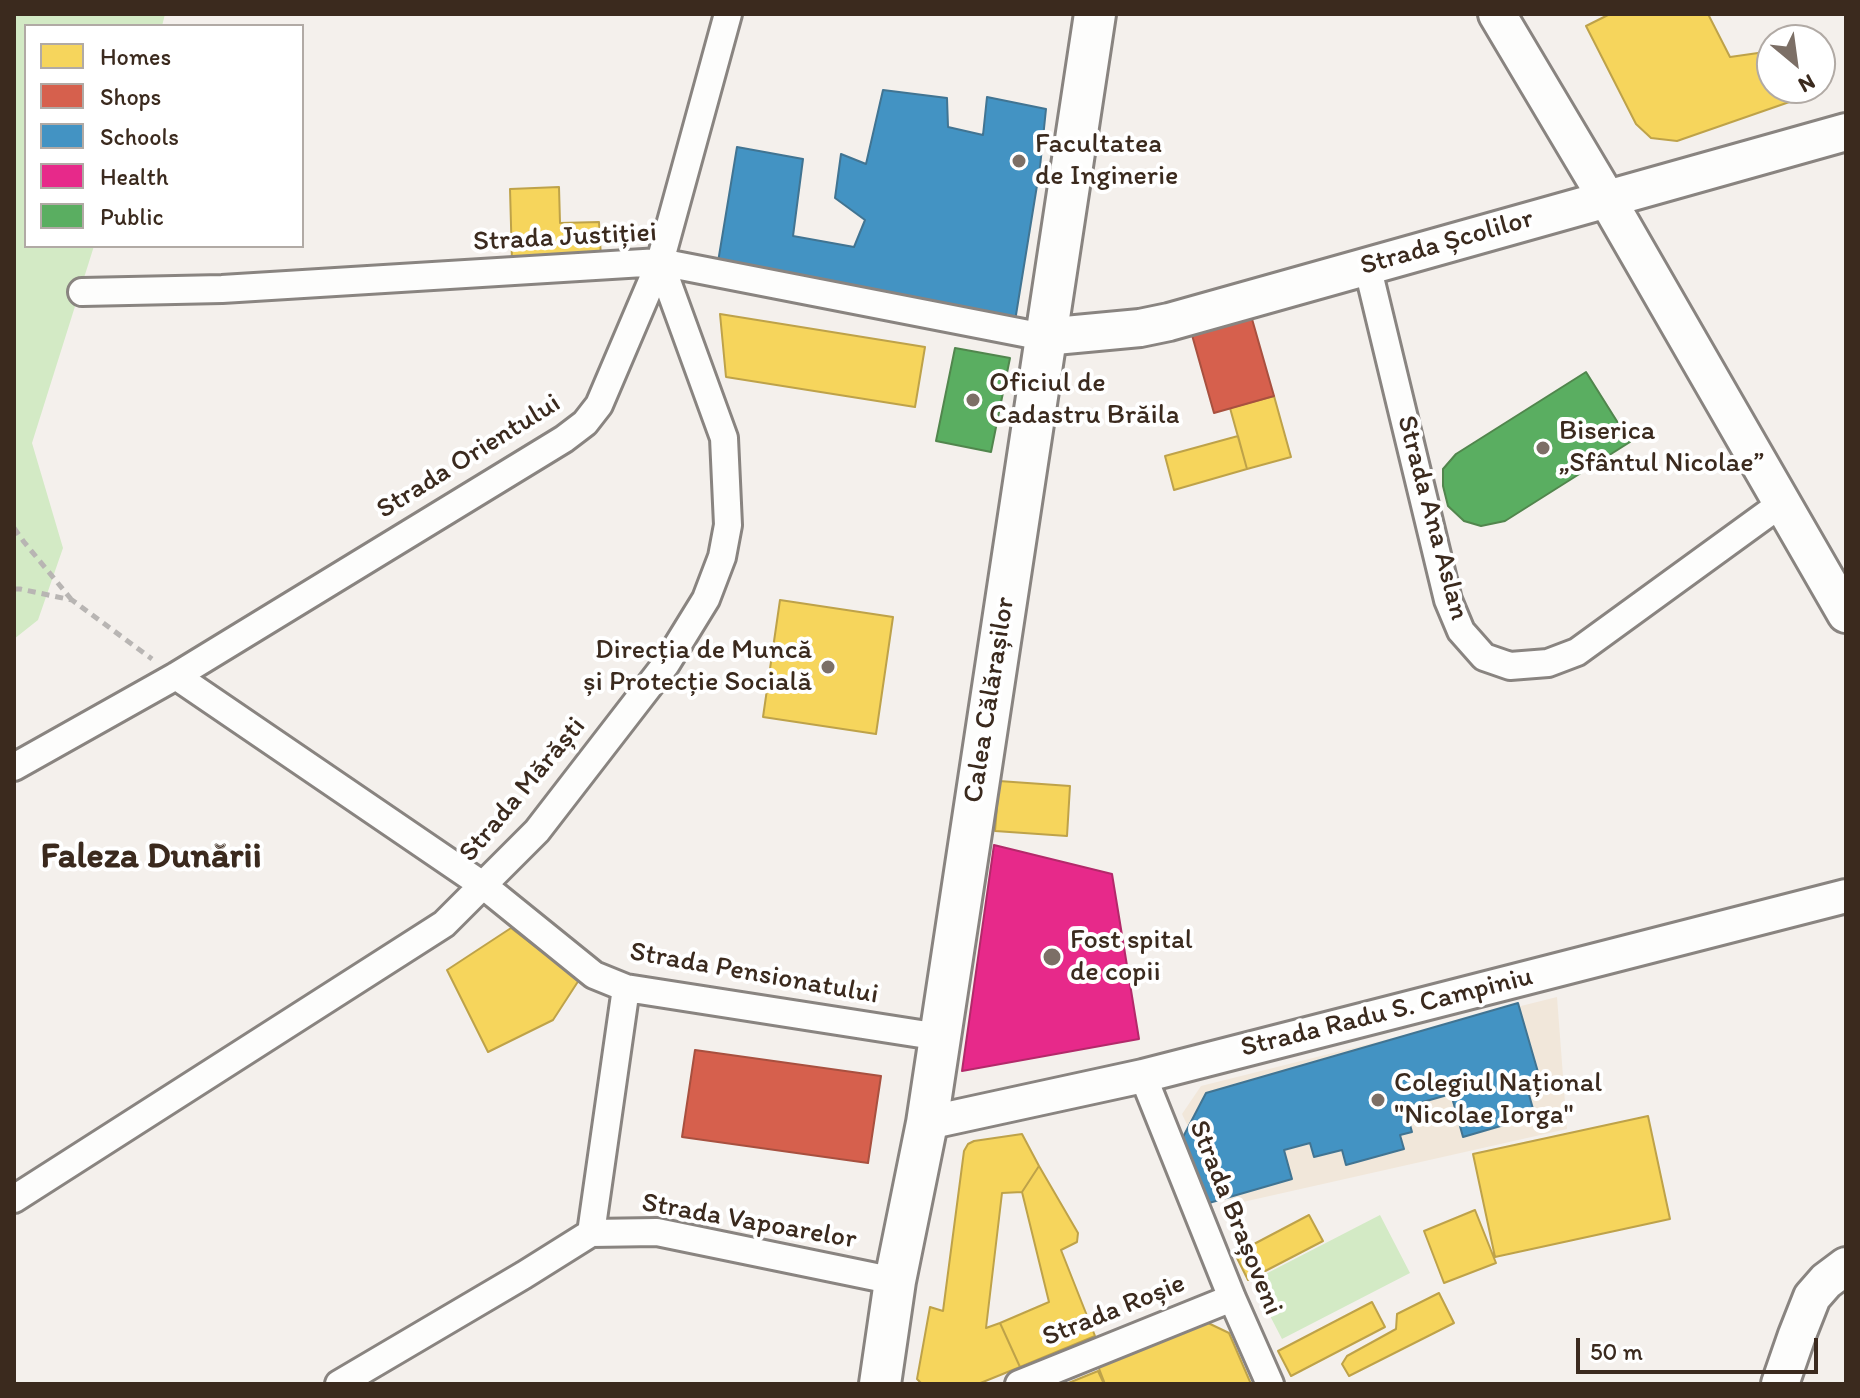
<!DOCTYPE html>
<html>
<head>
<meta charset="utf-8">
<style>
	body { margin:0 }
	#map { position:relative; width:1860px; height:1398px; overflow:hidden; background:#f4f0ec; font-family:Itim,sans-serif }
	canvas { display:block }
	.frame { position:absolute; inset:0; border:16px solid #3b2a1e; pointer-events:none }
	.legend { position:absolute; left:24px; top:24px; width:280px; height:224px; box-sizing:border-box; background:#fff; border:2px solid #b1aaa5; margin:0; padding:10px 14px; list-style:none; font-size:24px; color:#3b2a1e }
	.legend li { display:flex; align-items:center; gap:16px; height:40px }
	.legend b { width:40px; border:2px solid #b1aaa5 }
	.north { position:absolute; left:1756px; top:24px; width:80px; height:80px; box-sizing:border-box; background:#fff; border:2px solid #b1aaa5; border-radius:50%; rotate:151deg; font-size:22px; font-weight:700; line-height:32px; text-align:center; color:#3b2a1e }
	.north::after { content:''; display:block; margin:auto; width:28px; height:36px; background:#7c6f66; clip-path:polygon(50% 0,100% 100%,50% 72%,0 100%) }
	.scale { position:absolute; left:1576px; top:1338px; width:242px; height:36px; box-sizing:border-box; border:4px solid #3b2a1e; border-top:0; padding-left:10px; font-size:24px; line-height:28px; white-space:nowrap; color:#3b2a1e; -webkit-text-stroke:6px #fff; paint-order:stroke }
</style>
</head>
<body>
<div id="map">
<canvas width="1860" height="1398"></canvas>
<div class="frame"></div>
<ul class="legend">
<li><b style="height:22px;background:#f6d55c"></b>Homes</li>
<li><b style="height:22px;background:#d6604d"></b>Shops</li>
<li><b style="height:22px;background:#4393c3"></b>Schools</li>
<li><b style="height:22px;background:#e7298a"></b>Health</li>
<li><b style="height:22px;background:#5aae61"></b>Public</li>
</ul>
<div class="north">N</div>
<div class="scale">50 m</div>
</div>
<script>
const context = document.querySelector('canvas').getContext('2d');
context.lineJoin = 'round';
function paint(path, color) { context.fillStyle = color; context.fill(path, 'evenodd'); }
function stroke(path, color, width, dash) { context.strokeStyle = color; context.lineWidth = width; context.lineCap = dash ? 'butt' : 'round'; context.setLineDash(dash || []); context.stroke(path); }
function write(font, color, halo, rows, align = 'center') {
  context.font = font + ' Itim,sans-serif'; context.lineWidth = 8; context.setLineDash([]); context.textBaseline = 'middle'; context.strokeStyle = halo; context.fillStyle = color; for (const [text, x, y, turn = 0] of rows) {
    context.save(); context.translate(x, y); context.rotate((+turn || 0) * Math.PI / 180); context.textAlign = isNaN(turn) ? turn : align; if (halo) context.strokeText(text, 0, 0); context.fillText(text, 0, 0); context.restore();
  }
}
const built = new Path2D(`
	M1557,997L1567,1129L1234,1204L1217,1188L1182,1114L1201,1086Z`);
const green = new Path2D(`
	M14,14H165L162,26H26V246H94L32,443L63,548L38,620L14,639Z
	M1380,1215L1410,1273L1282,1339L1252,1281Z`);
const homes = new Path2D(`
	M1610,14H1708L1730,57L1772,51V88H1794L1798,99L1677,141L1651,138L1636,124L1586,26Z
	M559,187L560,223L599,222L601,258L512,261L510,189Z
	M720,314L925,347L915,407L726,377Z
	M1274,396L1291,457L1247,469L1230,408Z
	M1238,436L1247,469L1174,490L1165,456Z
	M780,600L893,617L876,734L763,717Z
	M999,781L1070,786L1067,836L995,831Z
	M511,928L579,980L553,1020L488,1052L447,970Z
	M1648,1116L1670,1219L1495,1257L1473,1154Z
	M1022,1134L1039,1166L1022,1192L1002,1193L986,1328L1000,1323L1020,1367L978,1384H922L917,1379L930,1307L943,1311L964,1151L968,1144L974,1141Z
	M1039,1166L1078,1233L1077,1242L1061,1250L1095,1336L1020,1367L1000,1323L1049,1302L1022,1192Z
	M1475,1210L1496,1263L1444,1283L1424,1231Z
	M1309,1215L1323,1241L1248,1280L1235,1254Z
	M1439,1293L1454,1323L1349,1376L1342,1364L1347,1356L1396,1329L1397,1314Z
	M1372,1302L1385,1327L1291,1376L1278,1351Z
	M1206,1322L1229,1333L1251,1384H1105L1098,1366Z
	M1098,1371L1104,1384H1066Z`);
const shops = new Path2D(`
	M1250,312L1274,396L1214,413L1190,328Z
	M695,1050L881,1076L868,1163L682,1137Z`);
const schools = new Path2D(`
	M883,90L947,98L948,127L983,135L987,97L1046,109L1040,167L1015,321L718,262L737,147L803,159L793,236L854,247L865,220L835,198L841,154L866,164Z
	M1518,1003L1540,1079L1526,1084L1535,1116L1463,1137L1451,1094L1405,1107L1412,1132L1400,1135L1404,1149L1346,1165L1342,1150L1314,1157L1310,1143L1284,1150L1292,1179L1202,1205L1183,1137L1206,1093Z`);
const health = new Path2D(`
	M994,845L1112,874L1139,1039L962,1071Z`);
const public = new Path2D(`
	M955,348L1010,358L991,452L936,441Z
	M1586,372L1630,442L1505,521L1481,526L1464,521L1448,506L1443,486V469L1456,454Z`);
const path = new Path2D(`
	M14,528L24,542L71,599
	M14,589H20L72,600L152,659`);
const minor = new Path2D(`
	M1367,265L1448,600L1461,631L1484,657L1510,666L1548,663L1577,652L1782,503
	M82,292L222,289L660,262L1044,337
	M176,676L484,886L594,975L626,988L940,1037
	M14,767L176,676L564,439L585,423L599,405L660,262L728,14
	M1143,1076L1232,1298L1270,1384
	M14,1199L444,924L537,831L666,664L706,599L722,557L728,525L724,438L660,262
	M591,1233L626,988
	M339,1384L524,1275L591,1233L657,1232L895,1281
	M1019,1384L1232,1298`);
const tertiary = new Path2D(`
	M927,1123L1143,1076L1846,896`);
const secondary = new Path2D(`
	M1497,14L1607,199L1846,614
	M1044,337L1140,328L1169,322L1846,132
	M1780,1384L1797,1335L1812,1297L1826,1281L1846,1266`);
const primary = new Path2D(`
	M880,1384L895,1281L927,1123L1095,14`);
const markers = [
	[1019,161,8,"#7c6f66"],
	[973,400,8,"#7c6f66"],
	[1543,448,8,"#7c6f66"],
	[828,667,8,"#7c6f66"],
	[1052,957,10,"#7c6f66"],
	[1378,1100,8,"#7c6f66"]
];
const poiNames = [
	["Facultatea",1035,145],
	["de Inginerie",1035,177],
	["Oficiul de",989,384],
	["Cadastru Brăila",989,416],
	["Biserica",1559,432],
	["„Sfântul Nicolae”",1559,464],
	["Direcția de Muncă",812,651,"right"],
	["și Protecție Socială",812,683,"right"],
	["Fost spital",1070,941],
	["de copii",1070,973],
	["Colegiul Național",1394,1084],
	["\"Nicolae Iorga\"",1394,1116]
];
const streetNames = [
	["Strada Justiției",565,238,-3],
	["Strada Școlilor",1447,243,-16],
	["Strada Orientului",469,457,-32],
	["Strada Ana Aslan",1432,518,75],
	["Calea Călărașilor",990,700,-81],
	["Strada Mărăști",523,790,-50],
	["Strada Pensionatului",754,974,10],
	["Strada Radu S. Campiniu",1387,1013,-14],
	["Strada Brașoveni",1235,1218,68],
	["Strada Vapoarelor",749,1222,10],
	["Strada Roșie",1114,1311,-22]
];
const districtNames = [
	["Faleza Dunării",151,858]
];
paint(built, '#f1e7da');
paint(green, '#d3eac5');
paint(homes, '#f6d55c');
stroke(homes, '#bea249', 2);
paint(shops, '#d6604d');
stroke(shops, '#a8503f', 2);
paint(schools, '#4393c3');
stroke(schools, '#417492', 2);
paint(health, '#e7298a');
stroke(health, '#b3296a', 2);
paint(public, '#5aae61');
stroke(public, '#51864d', 2);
stroke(minor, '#898480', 32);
stroke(tertiary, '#898480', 38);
stroke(secondary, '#898480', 42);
stroke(primary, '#898480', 46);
stroke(path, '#b8b5b3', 5, [8, 6]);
stroke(minor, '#fdfdfc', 26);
stroke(tertiary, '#fdfdfc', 32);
stroke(secondary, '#fdfdfc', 36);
stroke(primary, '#fdfdfc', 40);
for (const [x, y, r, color] of markers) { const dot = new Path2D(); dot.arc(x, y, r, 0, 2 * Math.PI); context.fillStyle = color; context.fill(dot); stroke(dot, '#fff', 3); }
write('28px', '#3b2a1e', '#fff', poiNames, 'left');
write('28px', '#3b2a1e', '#fff', streetNames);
write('bold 36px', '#3b2a1e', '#fff', districtNames);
</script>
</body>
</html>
